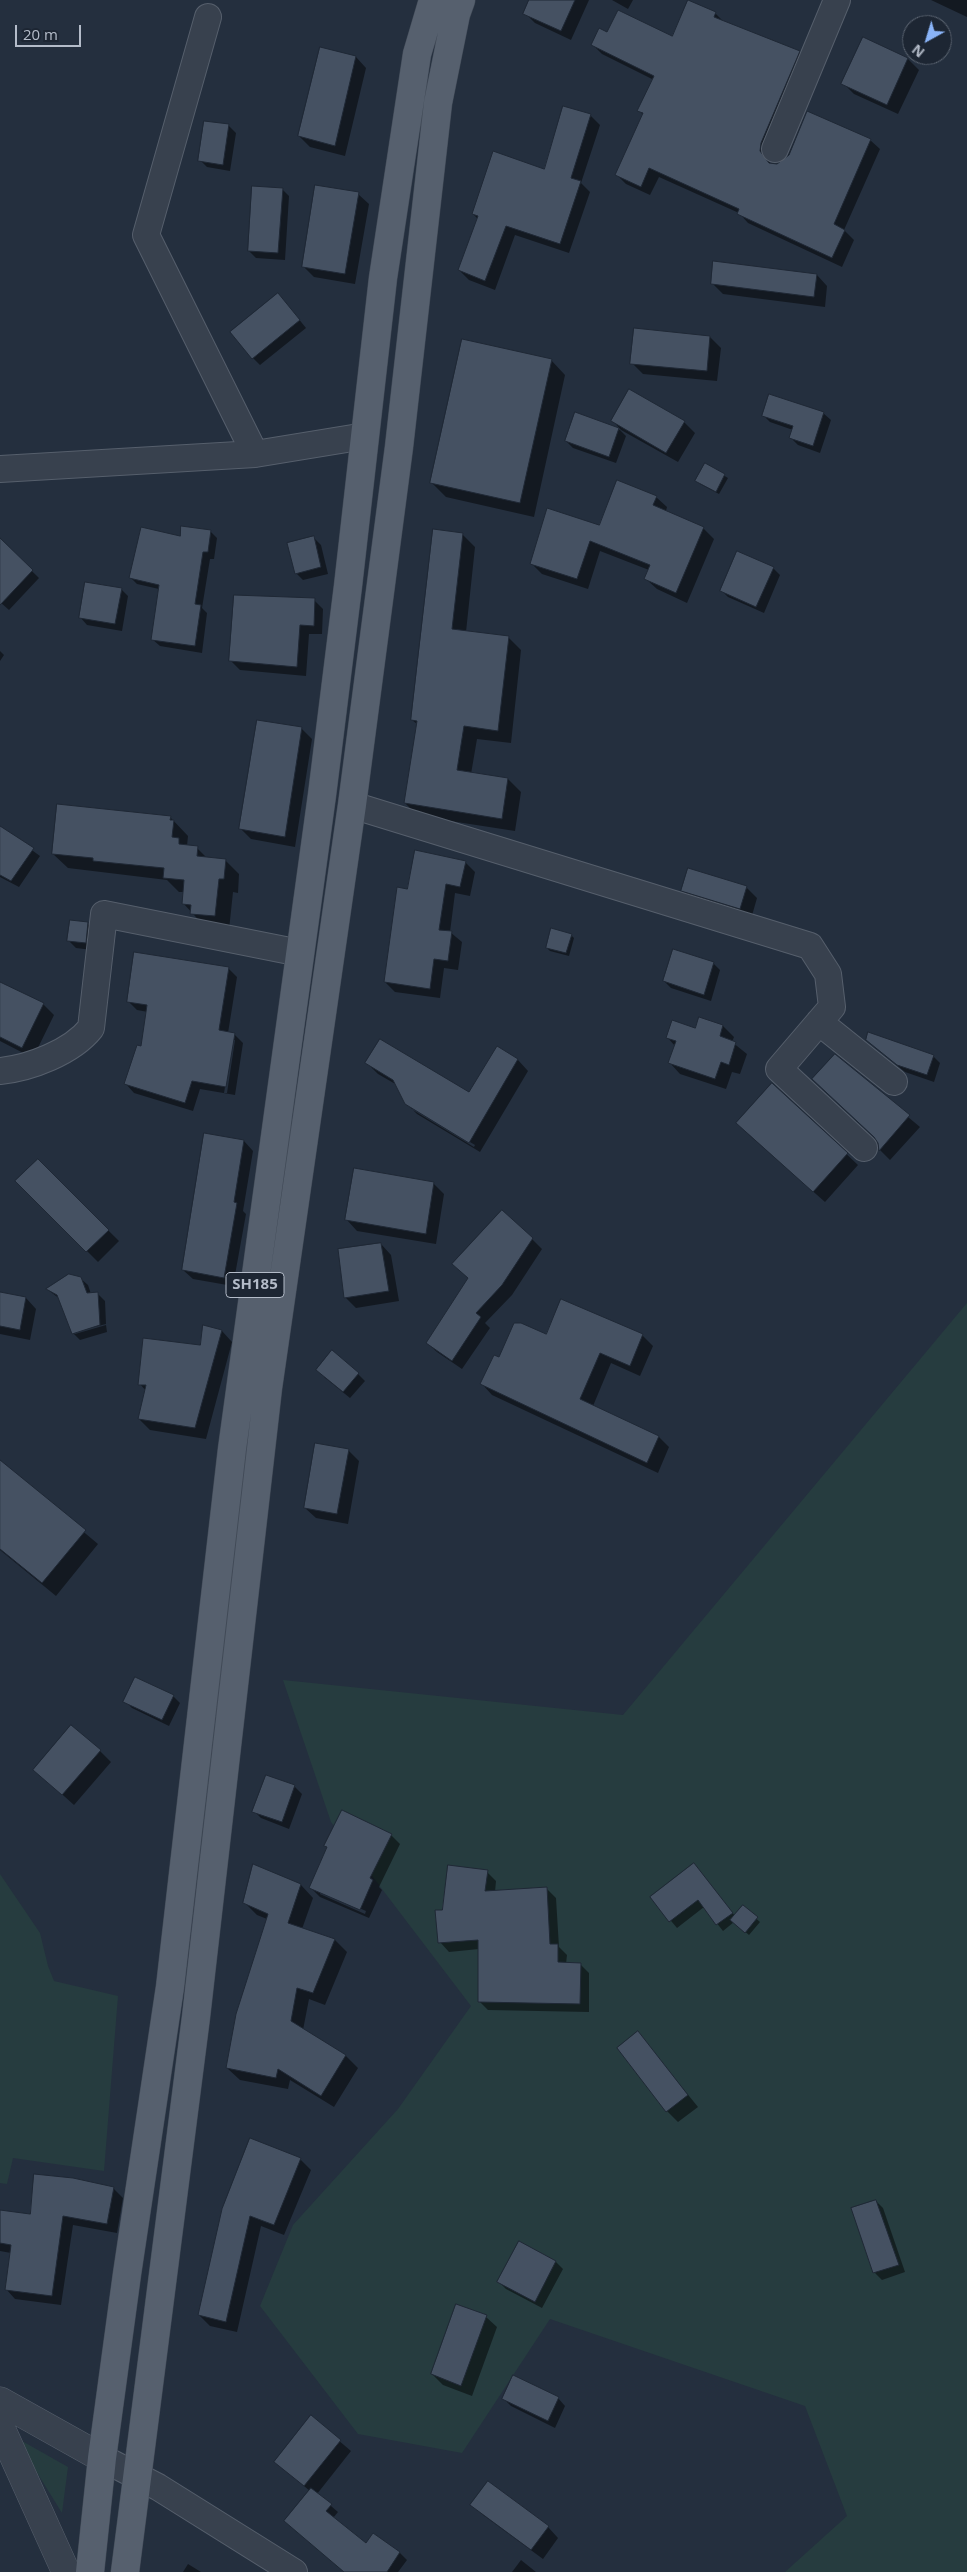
<!DOCTYPE html>
<html>
<head>
<meta charset="utf-8">
<style>
	body { margin:0 }
	#map { position:relative; width:967px; height:2572px; overflow:hidden; background:#242f3e; font-family:"Open Sans",sans-serif }
	canvas { display:block }
	.north { position:absolute; left:902px; top:15px; width:50px; height:50px; box-sizing:border-box; background:#1d2633; border:1px solid #59626f; border-radius:50%; rotate:219deg; font-size:14px; font-weight:700; line-height:20px; text-align:center; color:#b4bcc9 }
	.north::after { content:''; display:block; margin:auto; width:18px; height:22px; background:#8ab4f8; clip-path:polygon(50% 0,100% 100%,50% 72%,0 100%) }
	.scale { position:absolute; left:15px; top:25px; width:66px; height:22px; box-sizing:border-box; border:2px solid #b4bcc9; border-top:0; padding-left:6px; font-size:15px; line-height:18px; white-space:nowrap; color:#b4bcc9; -webkit-text-stroke:4px #1d2633; paint-order:stroke }
</style>
</head>
<body>
<div id="map">
<canvas width="967" height="2572"></canvas>
<div class="north">N</div>
<div class="scale">20 m</div>
</div>
<script>
const context = document.querySelector('canvas').getContext('2d');
context.lineJoin = 'round';
function paint(path, color) { context.fillStyle = color; context.fill(path, 'evenodd'); }
function stroke(path, color, width, dash) { context.strokeStyle = color; context.lineWidth = width; context.lineCap = dash ? 'butt' : 'round'; context.setLineDash(dash || []); context.stroke(path); }
function write(font, color, halo, rows, align = 'center') {
  context.font = font + ' "Open Sans",sans-serif'; context.lineWidth = 4; context.setLineDash([]); context.textBaseline = 'middle'; context.strokeStyle = halo; context.fillStyle = color; for (const [text, x, y, turn = 0] of rows) {
    context.save(); context.translate(x, y); context.rotate((+turn || 0) * Math.PI / 180); context.textAlign = isNaN(turn) ? turn : align; if (halo) context.strokeText(text, 0, 0); context.fillText(text, 0, 0); context.restore();
  }
}
const green = new Path2D(`
	M967,1303V2572H785L847,2516L805,2406L550,2319L462,2453L358,2434L260,2306L293,2225L398,2109L471,2006L331,1822L283,1680L623,1715Z
	M0,1874L40,1933L48,1966L54,1981L118,1996L104,2171L13,2158L7,2184L0,2183Z
	M15,2437L68,2467L62,2513Z`);
const shadow = new Path2D(`
	M531,0H589L571,40L535,23L525,13Z
	M612,0H633L628,9Z
	M931,0H967V17Z
	M715,13L725,23L799,52L808,61L770,153V164L778,165L785,162L808,112L870,140L880,149L844,230L854,240L842,267L748,223L739,213L659,177L650,195L626,184L617,175L643,115L639,110L654,80L602,54L593,45L608,34L673,38Z
	M863,38L908,59L919,70L898,114L854,94L843,83Z
	M356,57L366,68L345,156L310,147L299,136Z
	M590,115L600,125L581,183L590,192L569,253L515,235L495,290L469,280L459,270L478,219L473,214L545,170Z
	M205,122L229,126L236,133L230,171L207,167L200,160Z
	M282,189L289,196L285,260L256,258L249,251Z
	M358,194L369,204L355,284L314,277L303,266Z
	M817,275L827,286L825,307L723,294L712,283Z
	M285,302L306,328L260,365L253,358Z
	M635,329L710,337L721,348L717,381L643,374L632,363Z
	M551,360L565,375L534,517L446,497L432,483Z
	M823,413L831,420L820,453L798,445L791,438L793,430L770,422L763,415Z
	M576,414L620,430L626,436L616,463L573,448L566,441Z
	M612,420L684,422L695,433L678,462L621,430Z
	M706,465L728,478L719,494L700,484Z
	M656,497L667,507L666,511L703,528L714,539L687,603L657,589L646,579L649,570L600,551L588,589L542,574L531,563Z
	M210,531L217,538L214,559H210L202,608L207,613L202,653L160,646L152,639L159,589L137,584L130,577L181,538Z
	M462,534L475,547L466,632L508,637L521,650L511,743L477,739L471,774L508,779L521,792L515,831L418,816L405,803L417,724L412,720Z
	M314,538L321,545L328,574L303,580L296,573Z
	M1,541L39,578L9,610L0,602Z
	M773,568L780,575L764,613L728,597L721,590Z
	M121,589L128,596L122,631L87,625L80,617Z
	M314,600L323,609L322,634H309L306,676L240,670L231,661Z
	M0,651L4,655L0,661Z
	M301,728L312,739L295,847L251,839L241,829Z
	M170,817L188,836L187,846L197,848L208,859L225,860L239,874L238,893L233,892L229,930L206,928L183,903L184,892H179L167,880L68,868L53,854Z
	M0,827L40,856L19,887L0,877Z
	M465,862L475,872L470,896L455,893L450,932L462,942L458,970L444,968L440,998L395,992L385,982L408,890Z
	M746,887L757,898L751,919L693,901L682,890Z
	M87,923L94,931L92,950L76,948L69,941Z
	M571,935L574,938L569,956L550,951L547,948Z
	M713,963L720,970L711,1001L671,988L664,981Z
	M228,968L237,977L228,1033L234,1034L243,1043L235,1095L200,1089L193,1111L134,1093L126,1084L142,1048L148,1012L137,1010L128,1001ZM233,1040H235L227,1093H224Z
	M0,984L43,1004L54,1015L33,1058L0,1041Z
	M700,1018L723,1026L734,1037L732,1042L747,1054L740,1074L732,1072L726,1089L680,1074L670,1063L675,1046L667,1037L696,1030Z
	M867,1040L933,1056L940,1063L934,1082L905,1072Z
	M497,1048L518,1060L528,1071L480,1152L417,1114L413,1110L474,1147L475,1145L412,1107V1109L406,1103L397,1085L378,1074L367,1063L470,1094Z
	M835,1056L920,1127L890,1160L880,1150L879,1143Z
	M772,1084L858,1165L825,1202L748,1134Z
	M244,1141L253,1151L243,1211L246,1214L233,1286L193,1279L183,1270Z
	M38,1161L119,1241L98,1262L17,1181Z
	M433,1183L444,1194L436,1244L357,1231L347,1220Z
	M532,1239L542,1249L512,1295L485,1323L490,1328L462,1369L437,1352L427,1343Z
	M381,1244L391,1255L399,1301L356,1308L346,1298Z
	M80,1278L88,1285L91,1294H98L105,1301L106,1324L75,1332V1334L106,1325L107,1332L80,1340L73,1333L60,1299L48,1290Z
	M0,1293L26,1298L36,1309L30,1340L0,1334Z
	M222,1331L232,1342L206,1439L150,1430L139,1419L146,1391L140,1384L201,1347Z
	M642,1335L653,1346L640,1376L611,1363L593,1406L659,1437L669,1447L658,1473L492,1395L482,1384L500,1359L547,1336Z
	M358,1374L365,1381L350,1398L324,1377Z
	M348,1450L359,1461L348,1524L316,1518L305,1508Z
	M0,1462L98,1544L56,1596L0,1550Z
	M173,1696L180,1703L169,1726L132,1708L125,1701Z
	M100,1751L111,1762L74,1805L35,1770Z
	M267,1776L295,1787L302,1794L289,1829L261,1818L254,1811Z
	M391,1835L400,1844L379,1887L382,1890L369,1918L320,1897L311,1888L328,1848ZM320,1891L366,1911L365,1914L320,1894Z
	M254,1866L301,1885L313,1898L302,1929L335,1940L347,1952L325,2005L309,1999L303,2030L346,2056L358,2068L334,2107L290,2080L288,2089L240,2080L227,2068L267,1919L257,1915L245,1903Z
	M700,1871L735,1916L743,1907L760,1922L749,1935L734,1922L723,1931L704,1907L677,1928L651,1897Z
	M487,1872L496,1881L495,1892L546,1888L556,1898L559,1947L567,1955L566,1964H580L589,1973V2012L488,2010L479,2001V1949L449,1952L440,1942Z
	M638,2033L698,2107L678,2122L667,2111Z
	M300,2159L311,2170L284,2235L261,2226L237,2332L210,2326L199,2315L223,2209Z
	M113,2188L123,2198L117,2233L73,2225L61,2305L15,2299L6,2289L11,2253L0,2251V2211L31,2215Z
	M876,2201L883,2208L905,2272L882,2280L875,2273L853,2209Z
	M519,2243L556,2262L563,2269L542,2308L506,2289L499,2282Z
	M486,2317L497,2327L472,2396L443,2385L432,2374Z
	M514,2377L558,2398L565,2406L555,2428L511,2406L504,2399Z
	M311,2417L351,2451L317,2494L338,2512L333,2518L366,2545L373,2535L400,2553L407,2560L398,2572H345L310,2491L275,2462Z
	M472,2505L548,2527L558,2538L543,2559L483,2515Z
	M521,2560L536,2572H512Z
	M188,2564L201,2572H183Z`);
const building = new Path2D(`
	M529,0H575L561,31L523,14Z
	M688,0L716,12L714,17L800,51L761,143L760,151L769,163L777,164L789,155L807,111L871,139L834,224L845,230L832,258L737,214L739,209L649,168L641,187L615,175L643,113L637,111L654,76L591,45L599,28L607,32L618,10L672,36Z
	M863,37L908,58L887,105L841,84Z
	M320,47L356,56L335,146L298,136Z
	M563,106L591,114L571,178L581,181L560,244L506,226L485,281L458,270L478,216L472,214L493,151L544,169Z
	M204,121L229,124L223,165L198,161Z
	M315,185L359,192L345,274L302,267Z
	M252,186L283,188L278,253L248,251Z
	M713,261L817,274L814,297L711,284Z
	M278,293L300,320L252,359L230,332Z
	M634,328L710,336L707,371L630,364Z
	M462,339L552,359L520,503L430,483Z
	M629,389L685,421L666,453L611,421Z
	M769,394L824,412L813,446L789,438L793,426L762,416Z
	M575,412L619,428L609,457L565,441Z
	M705,463L725,474L716,492L695,481Z
	M617,480L657,496L653,505L704,527L676,593L644,579L650,565L590,541L577,579L530,564L547,508L599,525Z
	M181,526L211,530L208,552H203L195,604L201,605L195,646L151,640L159,585L129,578L141,527L180,536Z
	M433,529L463,533L452,629L509,636L498,731L464,726L457,770L508,778L502,819L404,803L417,721L411,720Z
	M314,536L321,567L295,574L287,543Z
	M0,538L33,570L0,605Z
	M737,551L774,567L756,607L720,591Z
	M85,582L122,588L115,624L79,618Z
	M234,595L315,598L314,626L300,625L297,667L229,661Z
	M257,720L302,727L285,837L239,829Z
	M57,804L171,816L170,820H174L172,837L179,838V844L198,846L197,856L226,859L224,879H219L215,916L190,914L191,905L182,904L184,880L163,878L164,868L93,861V858L52,854Z
	M0,826L34,848L11,881L0,875Z
	M415,850L466,861L460,887L446,884L439,930L452,931L448,961L434,959L430,989L384,982L397,887L407,889Z
	M688,868L747,886L740,909L681,891Z
	M70,920L88,922L86,943L67,941Z
	M551,928L572,934L566,953L546,948Z
	M673,949L714,962L704,995L663,981Z
	M134,952L229,967L219,1030L235,1033L226,1087L192,1081L185,1103L124,1084L137,1045L141,1046L147,1005L127,1002Z
	M0,982L44,1003L22,1048L0,1037Z
	M699,1017L723,1025L720,1036L736,1042L729,1065L721,1062L715,1079L668,1063L676,1041L666,1038L672,1020L695,1028Z
	M868,1032L934,1055L927,1075L897,1065L866,1040Z
	M380,1039L469,1092L497,1046L518,1059L469,1143L405,1104L393,1080L365,1063Z
	M835,1054L910,1115L879,1151L878,1143L874,1137L812,1079Z
	M772,1083L848,1153L813,1192L736,1123Z
	M204,1133L244,1140L234,1202L237,1203L224,1278L182,1270Z
	M38,1159L109,1230L86,1252L15,1181Z
	M354,1168L434,1182L426,1234L345,1220Z
	M502,1210L533,1238L502,1285L476,1313L481,1317L452,1361L426,1343L468,1278L452,1264Z
	M381,1243L389,1291L344,1298L338,1249Z
	M69,1274L81,1277L87,1293L98,1292L100,1325L72,1334L57,1295L46,1289Z
	M0,1292L26,1297L20,1330L0,1326Z
	M561,1299L643,1334L630,1366L600,1353L580,1399L659,1436L647,1463L480,1384L494,1355L499,1357L514,1323H521L546,1334Z
	M203,1325L222,1330L195,1428L138,1419L146,1385H138L143,1338L200,1345Z
	M332,1350L359,1373L343,1392L316,1370Z
	M315,1443L349,1449L337,1514L304,1508Z
	M0,1460L86,1530L42,1583L0,1549Z
	M135,1677L174,1695L162,1720L123,1702Z
	M71,1725L101,1750L62,1795L33,1770Z
	M266,1775L295,1785L282,1822L252,1812Z
	M342,1810L392,1834L370,1878L373,1880L360,1910L309,1888L327,1847L324,1846Z
	M694,1863L733,1913L716,1925L698,1900L669,1922L650,1897Z
	M253,1864L301,1884L288,1923L335,1939L313,1993L297,1988L291,2021L346,2055L321,2096L278,2069L276,2078L226,2068L236,2014L268,1914L243,1903Z
	M448,1865L488,1870L485,1891L547,1887L550,1944H558V1962L581,1963L580,2004L478,2002V1940L438,1943L435,1910H442Z
	M743,1905L758,1917L745,1933L730,1920Z
	M638,2031L688,2095L666,2112L617,2048Z
	M250,2138L301,2158L274,2225L250,2216L226,2322L198,2315L222,2209Z
	M34,2174L73,2178L114,2187L107,2224L63,2216L52,2296L5,2290L11,2245L0,2243V2210L30,2214Z
	M876,2200L899,2265L873,2273L851,2208Z
	M519,2241L556,2261L535,2302L497,2282Z
	M456,2304L487,2315L461,2386L431,2374Z
	M513,2375L559,2397L548,2421L502,2399Z
	M311,2415L341,2440L304,2486L274,2462Z
	M488,2481L549,2526L531,2550L470,2505Z
	M311,2488L332,2504L326,2511L366,2543L373,2533L400,2552L387,2572H344L284,2521Z`);
const minor = new Path2D(`
	M208,17L146,235L255,454
	M775,149L837,0
	M0,469L255,454L365,436
	M352,805L810,946L828,974L832,1007L779,1069L864,1148
	M819,1022L894,1082
	M0,1071C30,1068 72,1052 91,1028L104,914L300,953
	M102,2458L158,2487L294,2572`);
const tertiary = new Path2D(`
	M0,2401L102,2458
	M0,2426L66,2572`);
const primary = new Path2D(`
	M90,2572L102,2458L127,2274L170,1987L232,1449L322,795L348,586L383,278L417,54L433,0
	M125,2572L196,2017L268,1388L352,805L399,447L438,103L456,14L461,0`);
const shields = [
	[255,1285,58]
];
const shieldNames = [
	["SH185",255,1285]
];
paint(green, '#263c3f');
paint(shadow, '#0007');
paint(building, '#455162');
stroke(building, '#1f2835', 1);
stroke(minor, '#565f6c', 28);
stroke(tertiary, '#565f6c', 29);
stroke(primary, '#414a57', 29);
stroke(minor, '#38414e', 26);
stroke(tertiary, '#38414e', 28);
stroke(primary, '#56606e', 28);
for (const [x, y, w] of shields) { const box = new Path2D(); box.roundRect(x - w / 2, y - 12.5, w, 25, 4); context.fillStyle = '#1d2633'; context.fill(box); stroke(box, '#b4bcc9', 1); }
write('bold 15px', '#b4bcc9', null, shieldNames);
</script>
</body>
</html>
